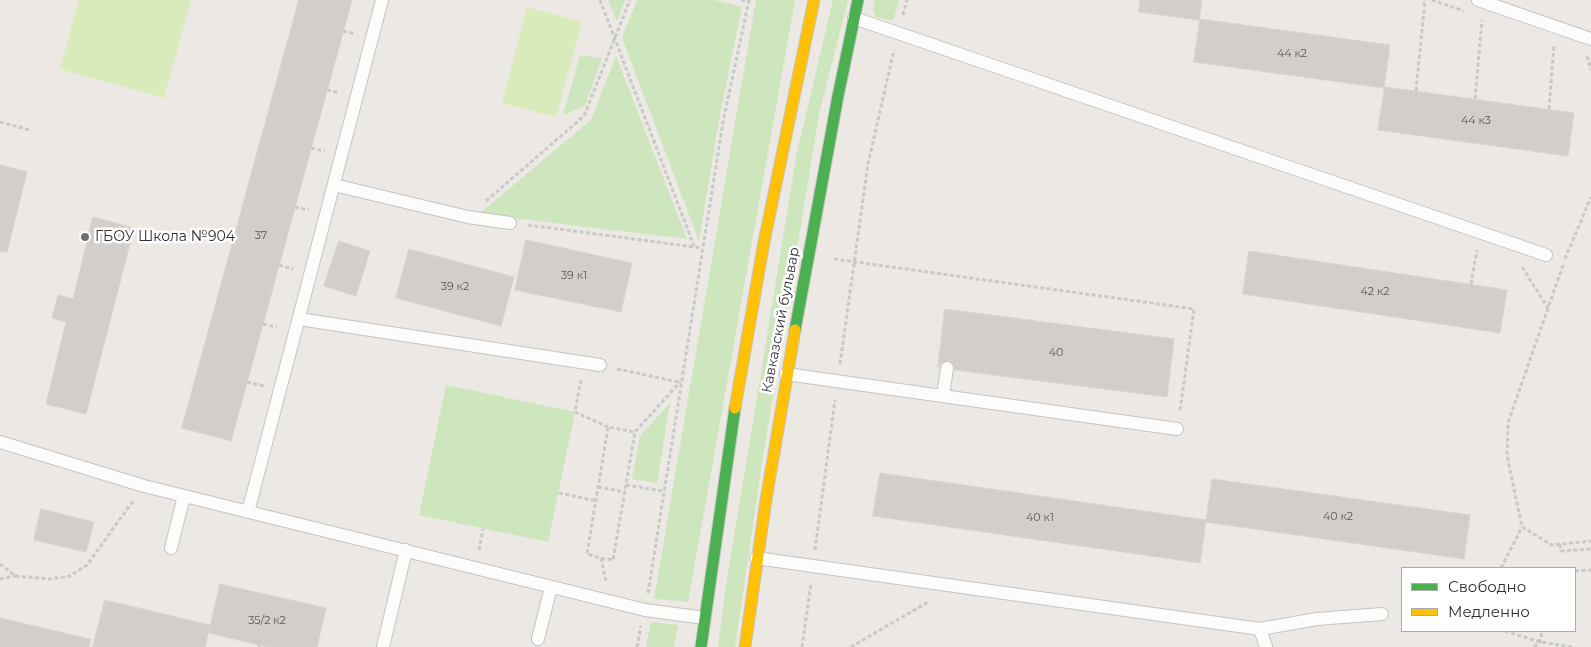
<!DOCTYPE html>
<html>
<head>
<meta charset="utf-8">
<style>
	body { margin:0 }
	#map { position:relative; width:1591px; height:647px; overflow:hidden; background:#ece8e4; font-family:Montserrat,sans-serif }
	canvas { display:block }
	.legend { position:absolute; left:1401px; top:567px; width:175px; height:65px; box-sizing:border-box; background:#fff; border:1px solid #ababab; margin:0; padding:6px 9px; list-style:none; font-size:15px; color:#2e2e2e }
	.legend li { display:flex; align-items:center; gap:10px; height:25px }
	.legend b { width:25px; border:1px solid #ababab }
</style>
</head>
<body>
<div id="map">
<canvas width="1591" height="647"></canvas>
<ul class="legend">
<li><b style="height:6px;background:#4caf50"></b>Свободно</li>
<li><b style="height:6px;background:#ffc107"></b>Медленно</li>
</ul>
</div>
<script>
const context = document.querySelector('canvas').getContext('2d');
context.lineJoin = 'round';
function paint(path, color) { context.fillStyle = color; context.fill(path, 'evenodd'); }
function stroke(path, color, width, dash) { context.strokeStyle = color; context.lineWidth = width; context.lineCap = dash ? 'butt' : 'round'; context.setLineDash(dash || []); context.stroke(path); }
function write(font, color, halo, rows, align = 'center') {
  context.font = font + ' Montserrat,sans-serif'; context.lineWidth = 5; context.setLineDash([]); context.textBaseline = 'middle'; context.strokeStyle = halo; context.fillStyle = color; for (const [text, x, y, turn = 0] of rows) {
    context.save(); context.translate(x, y); context.rotate((+turn || 0) * Math.PI / 180); context.textAlign = isNaN(turn) ? turn : align; if (halo) context.strokeText(text, 0, 0); context.fillText(text, 0, 0); context.restore();
  }
}
const green = new Path2D(`
	M608,0H625L617,22Z
	M637,0H714L742,7L719,120L699,241L622,38Z
	M756,0H795L688,602L654,599Z
	M833,0H848L819,115L764,450L735,647H718L725,592L797,152Z
	M875,0H899L893,21L876,17L873,9Z
	M580,55L602,58L585,106L563,115Z
	M616,56L687,239L479,214L591,120Z
	M446,385L575,412L548,542L419,515Z
	M670,403L657,483L632,479L640,436Z
	M651,622L678,625L674,647H646Z`);
const pitch = new Path2D(`
	M79,0H191L164,98L60,69Z
	M527,7L582,22L556,117L502,103Z`);
const building = new Path2D(`
	M299,0H352L231,441L182,428Z
	M1140,0H1202L1199,20L1139,12Z
	M1200,19L1390,45L1384,88L1194,62Z
	M1385,87L1574,113L1568,156L1378,130Z
	M0,165L27,172L7,252L0,251Z
	M93,217L134,228L86,414L46,404L66,322L52,318L53,313L58,295L73,299Z
	M526,240L632,263L621,312L515,290Z
	M339,241L370,251L356,296L324,286Z
	M409,249L514,277L501,326L396,298Z
	M1249,251L1507,290L1500,333L1243,294Z
	M945,309L1174,339L1167,397L955,370L952,362L948,360L941,363L938,367Z
	M880,473L1206,520L1212,479L1470,515L1464,559L1206,522L1200,563L873,516Z
	M41,509L94,522L86,552L34,540Z
	M220,584L326,608L317,647H268L209,633Z
	M105,600L210,625L205,647H93Z
	M0,618L90,639L89,647H0Z`);
const path = new Path2D(`
	M600,0L694,246
	M741,0L749,2
	M1432,0L1464,11
	M903,15L907,0
	M343,31L355,34
	M1587,56L1591,70
	M327,90L339,93
	M1416,91L1425,0
	M1475,99L1482,20
	M1549,109L1554,45
	M0,122L30,130
	M311,148L325,151
	M486,201L584,116L630,0
	M295,207L309,210
	M528,225L702,248
	M834,259L1194,309L1180,411
	M1565,259L1591,197
	M279,265L293,269
	M1563,265L1508,423L1507,456L1522,527L1552,545L1591,541
	M1522,267L1548,308
	M1471,284L1477,250
	M263,324L277,327
	M840,364L868,164L894,50
	M617,369L679,382
	M581,380L575,412L608,427
	M247,382L264,386
	M626,485L663,491
	M598,487L625,492
	M559,493L597,501
	M1560,544L1561,551L1591,549
	M479,550L483,529
	M815,550L835,400
	M601,558L613,560L635,432
	M0,564L16,576L50,579L70,576L87,565L133,501
	M1501,568L1522,527
	M1575,571L1591,570
	M0,579L16,576
	M606,581L601,558L587,554L608,427L635,432L680,382
	M648,593L723,122L749,0
	M1505,631L1540,642L1572,647
	M259,647L260,645
	M637,647L641,626
	M802,647L811,583
	M851,647L928,602
	M1534,647L1540,642L1542,631`);
const lane = new Path2D(`
	M1478,0L1591,39
	M854,18L1546,255
	M334,185L468,217L510,223
	M299,319L600,365
	M786,374L1177,429
	M943,396L947,368
	M0,442L144,486L645,610L705,618
	M248,512L382,0
	M171,548L184,496
	M756,558L1260,629L1317,619L1382,614
	M1260,629L1266,647
	M538,639L551,587
	M383,647L406,550`);
const fast = new Path2D(`
	M795,330L838,96L858,0
	M701,647L735,408`);
const slow = new Path2D(`
	M735,408L764,242L814,0
	M745,647L766,500L795,330`);
const markers = [
	[85,237,5,"#706f6e"]
];
const numberNames = [
	["44 к2",1292,54],
	["44 к3",1476,121],
	["37",261,236],
	["39 к1",574,276],
	["39 к2",455,287],
	["42 к2",1375,292],
	["40",1056,353],
	["40 к2",1338,517],
	["40 к1",1040,518],
	["35/2 к2",267,621]
];
const poiNames = [
	["ГБОУ Школа №904",95,237]
];
const streetNames = [
	["Кавказский бульвар",781,320,-79]
];
paint(green, '#cee6be');
paint(pitch, '#d9eabb');
paint(building, '#d1cecb');
stroke(building, '#d7d4d0', 1);
stroke(lane, '#c5c4c5', 14);
stroke(fast, '#c5c4c5', 13);
stroke(slow, '#c5c4c5', 13);
stroke(path, '#c9c9c8', 3, [4, 2.5]);
stroke(lane, '#fcfcfb', 12);
stroke(fast, '#4caf50', 11);
stroke(slow, '#ffc107', 11);
for (const [x, y, r, color] of markers) { const dot = new Path2D(); dot.arc(x, y, r, 0, 2 * Math.PI); context.fillStyle = color; context.fill(dot); stroke(dot, '#fff', 2); }
write('11px', '#585857', null, numberNames);
write('14px', '#2e2e2e', '#fff', poiNames, 'left');
write('14px', '#2e2e2e', '#fff', streetNames);
</script>
</body>
</html>
